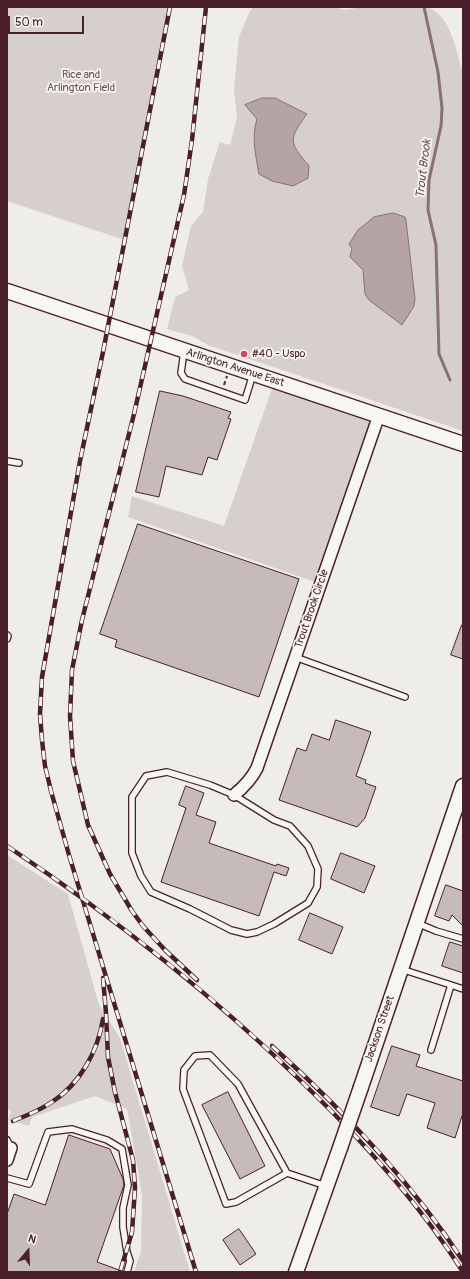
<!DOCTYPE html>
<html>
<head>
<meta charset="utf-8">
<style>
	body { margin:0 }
	#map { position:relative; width:470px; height:1279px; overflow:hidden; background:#efedea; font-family:Pangolin,sans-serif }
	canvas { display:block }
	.frame { position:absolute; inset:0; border:8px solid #4a1f2b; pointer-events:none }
	.north { position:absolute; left:8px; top:1231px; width:40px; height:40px; -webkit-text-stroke:3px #f6f6f2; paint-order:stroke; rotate:19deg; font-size:11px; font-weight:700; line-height:16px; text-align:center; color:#4a1f2b }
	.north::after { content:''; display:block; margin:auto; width:14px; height:18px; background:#4a1f2b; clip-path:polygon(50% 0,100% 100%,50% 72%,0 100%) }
	.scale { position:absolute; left:8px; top:16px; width:76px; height:18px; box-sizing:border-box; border:2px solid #4a1f2b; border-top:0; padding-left:5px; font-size:12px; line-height:14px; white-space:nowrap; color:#4a1f2b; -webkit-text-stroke:3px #f6f6f2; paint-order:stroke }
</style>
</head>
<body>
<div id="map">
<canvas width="470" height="1279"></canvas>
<div class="frame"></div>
<div class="north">N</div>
<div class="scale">50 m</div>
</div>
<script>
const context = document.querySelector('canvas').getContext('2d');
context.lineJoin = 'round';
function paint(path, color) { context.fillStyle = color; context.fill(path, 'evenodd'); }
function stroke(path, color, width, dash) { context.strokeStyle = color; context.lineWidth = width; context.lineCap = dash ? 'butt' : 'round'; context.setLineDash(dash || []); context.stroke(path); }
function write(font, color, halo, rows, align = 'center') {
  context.font = font + ' Pangolin,sans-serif'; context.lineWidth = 3.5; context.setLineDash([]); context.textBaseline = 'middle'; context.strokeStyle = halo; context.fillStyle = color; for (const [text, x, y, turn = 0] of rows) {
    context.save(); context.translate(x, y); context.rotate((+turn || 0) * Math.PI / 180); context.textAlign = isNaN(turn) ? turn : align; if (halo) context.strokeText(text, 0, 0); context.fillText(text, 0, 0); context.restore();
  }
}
const green = new Path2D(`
	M7,7H170L125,240L7,201Z
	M253,7H335L344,10L363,7H427C452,16 456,52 463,74V431L208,345L192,336L167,329L175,297L189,290L182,266L191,226L203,212L208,179L220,142L230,145L237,118L234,89L239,37L250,11Z
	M275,380L379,415L321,584L128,517L132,496L224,526Z
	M7,855L68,894L99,1005L120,1038L190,1272H134L141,1251L142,1195L127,1109L95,1096L32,1117L29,1126L8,1120L11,1112L7,1108Z`);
const water = new Path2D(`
	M262,98H275L307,114C288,140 289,142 309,166L308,178L293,186L272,181L259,174C256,157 251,137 257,119L245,105Z
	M393,213L405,217L406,220L415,299L414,306L402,325L369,300L365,294L363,270L350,257L352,248L349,244L358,230L374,217Z`);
const stream = new Path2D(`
	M424,7L438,72L442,108L441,126L429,180L428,210L436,245L439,354L450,380`);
const building = new Path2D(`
	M160,391L183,396L231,412L228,418L231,419L217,460L208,457L202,475L166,466L159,497L136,492Z
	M138,524L299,579L259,697L115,647L117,640L100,634Z
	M462,625H463V659L451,655Z
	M336,720L371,732L356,776L366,780L365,783L376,787L365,818L357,827L279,800L297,748L306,751L312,734L329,740Z
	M186,786L204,793L196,815L216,822L209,843L276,866L277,864L289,868L286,876L274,872L259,916L161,882L186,808L179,805Z
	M341,853L375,866L364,893L331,879Z
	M446,885L463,891V926L452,915L449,921L435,916Z
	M310,913L343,927L332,954L299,940Z
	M450,942L463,946V973L442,966Z
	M392,1046L420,1055L416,1066L463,1081V1113L455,1138L427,1128L435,1103L407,1094L399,1116L371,1107Z
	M228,1092L265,1166L240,1179L202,1105Z
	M69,1135L110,1149L123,1179L124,1185L97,1262L122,1271V1272H7V1214L14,1194L45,1205Z
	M239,1229L256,1254L240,1265L223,1240Z`);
const path = new Path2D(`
	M224,385L227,376`);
const service = new Path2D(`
	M184,351L181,373L185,379L245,400L253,374
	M7,461L19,463
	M7,635L8,636L7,639
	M295,657L405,697
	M167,772L210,785L234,795L274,820L290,826L308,846L318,869L317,887L308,903L274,924L257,932L247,934L231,930L190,909L151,892L141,876L132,853V797L146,776Z
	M417,923L436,931L463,939
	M401,969L451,985L431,1050
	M451,985L463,989
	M7,1140L11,1148
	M287,1173L238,1084L210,1055L195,1056L184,1070L183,1089L226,1204L236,1202L287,1173L326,1186
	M7,1178L29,1184L48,1132L72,1129L107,1140L122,1149L128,1185L123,1208V1227L127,1252L130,1261L127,1272`);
const minor = new Path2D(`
	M234,795C244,787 251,780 257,768L379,415
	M7,1160L11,1148`);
const tertiary = new Path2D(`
	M7,291C159,343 311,392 463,444
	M361,1087L463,786
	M296,1272L340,1148`);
const rail = new Path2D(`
	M170,7L103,352L80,461L42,677L40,714L42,740L45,766L51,791L69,855L196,1272
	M7,846C115,918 212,994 304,1084C363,1141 419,1203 463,1272
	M103,978L106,1013L108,1057L115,1092L133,1160L135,1188L132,1232L120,1272
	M197,980L165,950L143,926L132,911L110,874L88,825L73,761L70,716L72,670L82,620L134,414L184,195L192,140L206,7
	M272,1046C343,1110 410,1180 463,1261
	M13,1121C26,1116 40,1110 52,1102C80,1084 98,1051 103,1019`);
const tertiaryBridge = new Path2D(`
	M340,1148L361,1087`);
const markers = [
	[244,354,4,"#d1495b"]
];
const parkNames = [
	["Rice and",81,75],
	["Arlington Field",81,88]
];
const poiNames = [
	["#40 - Uspo",252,354]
];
const streetNames = [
	["Arlington Avenue East",235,368,18],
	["Trout Brook Circle",312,609,-71],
	["Jackson Street",380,1029,-71]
];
const waterNames = [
	["Trout Brook",424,169,-83]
];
paint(green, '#d7cfce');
paint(water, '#b4a4a5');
stroke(water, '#8a6f74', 1);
stroke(stream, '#8a6f74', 3);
paint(building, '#c6babb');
stroke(building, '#4a1f2b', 1);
stroke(service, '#4a1f2b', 8);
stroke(minor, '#4a1f2b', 14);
stroke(tertiary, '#4a1f2b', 17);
stroke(path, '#4a1f2b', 2, [4, 3]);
stroke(service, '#f6f6f2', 5.5);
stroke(minor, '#f6f6f2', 11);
stroke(tertiary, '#f6f6f2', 14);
stroke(rail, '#4a1f2b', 4.5);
stroke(rail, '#f6f6f2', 3, [9]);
stroke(tertiaryBridge, '#4a1f2b', 17, []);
stroke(tertiaryBridge, '#f6f6f2', 14);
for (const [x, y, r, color] of markers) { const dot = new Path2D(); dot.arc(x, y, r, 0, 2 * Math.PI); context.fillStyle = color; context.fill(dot); stroke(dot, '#f6f6f2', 1.5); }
write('11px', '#6d4b54', '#f6f6f2', parkNames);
write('11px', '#4a1f2b', '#f6f6f2', poiNames, 'left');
write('11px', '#4a1f2b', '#f6f6f2', streetNames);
write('italic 12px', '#6f4e56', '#f6f6f2', waterNames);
</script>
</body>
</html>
